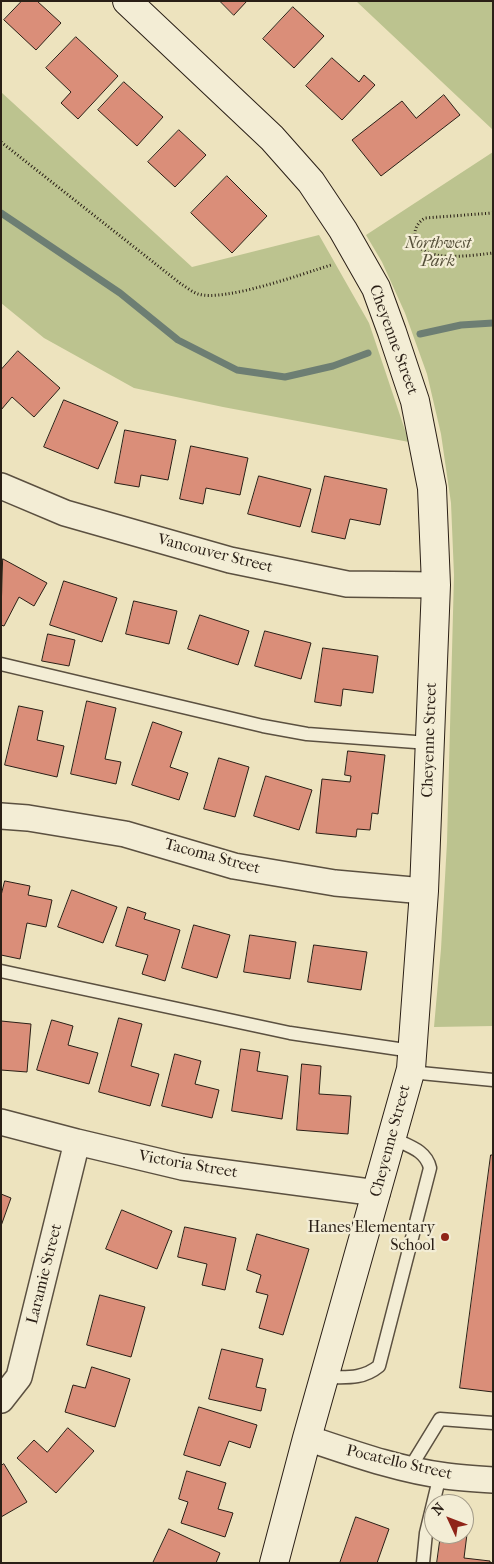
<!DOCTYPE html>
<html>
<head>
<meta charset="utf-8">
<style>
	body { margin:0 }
	#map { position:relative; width:494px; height:1564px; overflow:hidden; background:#ede3be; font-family:"IM FELL French Canon",serif }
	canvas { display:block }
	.frame { position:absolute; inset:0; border:2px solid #2a1f16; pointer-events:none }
	.north { position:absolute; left:424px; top:1494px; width:50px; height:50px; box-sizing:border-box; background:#f3edd5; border:1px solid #a39b89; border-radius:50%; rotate:313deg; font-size:14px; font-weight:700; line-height:20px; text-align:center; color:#2a1f16 }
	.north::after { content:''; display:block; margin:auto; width:18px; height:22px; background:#8f2418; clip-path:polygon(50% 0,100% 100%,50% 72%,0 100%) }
</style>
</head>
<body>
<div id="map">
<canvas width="494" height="1564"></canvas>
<div class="frame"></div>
<div class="north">N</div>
</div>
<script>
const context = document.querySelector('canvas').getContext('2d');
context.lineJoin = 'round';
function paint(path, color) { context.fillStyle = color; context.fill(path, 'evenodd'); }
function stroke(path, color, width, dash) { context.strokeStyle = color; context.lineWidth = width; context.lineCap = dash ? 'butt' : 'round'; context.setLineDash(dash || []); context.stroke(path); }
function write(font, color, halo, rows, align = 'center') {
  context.font = font + ' "IM FELL French Canon",serif'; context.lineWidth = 4.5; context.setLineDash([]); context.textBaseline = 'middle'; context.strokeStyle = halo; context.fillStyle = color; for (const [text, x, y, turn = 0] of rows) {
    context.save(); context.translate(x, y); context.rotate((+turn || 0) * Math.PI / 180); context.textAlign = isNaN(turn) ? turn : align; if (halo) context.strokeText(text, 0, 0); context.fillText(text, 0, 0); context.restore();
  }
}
const green = new Path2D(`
	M356,1H493V130Z
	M1,92L192,267L319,235L369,323L409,442L223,407L134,388L44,338L1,303Z
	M493,152V1026L434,1027L441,949L447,842L454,575L451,503L441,434L427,374L405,313L382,262L366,235Z`);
const stream = new Path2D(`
	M1,213L120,293L178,340L237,370L285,377L333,366L368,353
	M420,334L461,325L493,323`);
const building = new Path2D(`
	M22,1H37L61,23L36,50L4,20Z
	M220,1H247L234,15Z
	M293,7L324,36L294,68L263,39Z
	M76,37L118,76L78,119L61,103L71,92L46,68Z
	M332,58L359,82L364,75L375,85L342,120L306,86Z
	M124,82L163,117L137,146L98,110Z
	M444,95L460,115L381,176L352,140L402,101L416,118Z
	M179,130L206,155L175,187L148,162Z
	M227,176L267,216L232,253L191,213Z
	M18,351L60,388L34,417L12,397L1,410V370Z
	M64,400L118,422L98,469L44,447Z
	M125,430L176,440L168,480L141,475L139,487L115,483Z
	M191,446L248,458L240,495L206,488L203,504L180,499Z
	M259,476L311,489L300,527L248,514Z
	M325,476L387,489L380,525L350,519L345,539L312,532Z
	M3,559L47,583L34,606L19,597L4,626L1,625Z
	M64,581L117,598L102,642L50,625Z
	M134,601L177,611L169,644L126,634Z
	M200,615L249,631L238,665L188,649Z
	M265,631L311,643L301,679L255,666Z
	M48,634L75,640L69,666L42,661Z
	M323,648L378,656L373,693L343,689L341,706L315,702Z
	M87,701L116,708L105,759L121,762L116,784L71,774Z
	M19,706L43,711L37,740L64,746L57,777L5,765Z
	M153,722L182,732L170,767L188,773L179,800L132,785Z
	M348,751L385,755L378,814L372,813L370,830L357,829L356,837L316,833L322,779L350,782L351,776L345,775Z
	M219,758L249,767L235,817L204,809Z
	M266,776L312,790L299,830L254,816Z
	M5,881L30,886L28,895L52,900L46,927L27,923L20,959L1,955V896Z
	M72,890L117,907L103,943L58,927Z
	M128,907L146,913L144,919L180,930L165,981L142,974L148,955L116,946Z
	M194,925L230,935L217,978L182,968Z
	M250,935L296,942L290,979L244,972Z
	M314,945L367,952L361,990L308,982Z
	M119,1018L142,1024L131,1066L159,1074L150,1106L99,1092Z
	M52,1020L73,1026L68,1045L98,1053L89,1084L37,1070Z
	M1,1021L31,1024L27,1072L1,1070Z
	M241,1049L260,1052L257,1071L288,1076L282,1119L232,1111Z
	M175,1054L201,1061L195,1084L219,1090L212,1118L162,1106Z
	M302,1064L321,1066L319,1094L351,1096L348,1134L297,1130Z
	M491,1155H493V1392L460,1388Z
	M1,1194L11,1198L1,1226Z
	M122,1210L172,1231L157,1269L106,1249Z
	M185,1227L236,1238L225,1290L202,1285L207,1264L178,1257Z
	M257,1234L309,1249L283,1335L259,1328L268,1295L256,1292L261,1275L247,1270Z
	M100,1295L145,1307L131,1357L87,1345Z
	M222,1349L263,1359L256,1387L266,1389L261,1411L209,1399Z
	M92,1367L130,1379L115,1427L65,1412L73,1385L85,1388Z
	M199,1407L257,1425L250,1448L229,1441L220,1466L184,1455Z
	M68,1428L94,1451L56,1493L17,1458L34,1440L47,1452Z
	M4,1464L27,1502L1,1517V1466Z
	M187,1471L226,1483L218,1509L233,1513L225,1537L181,1523L188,1502L179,1499Z
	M356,1517L389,1529L377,1563H340Z
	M169,1529L220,1553L216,1563H153Z
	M441,1534H467L464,1558L490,1561V1563H437Z`);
const path = new Path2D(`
	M1,142L181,284C186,287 192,292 198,294C225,302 302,274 331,265
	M493,213L425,218C418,222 414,229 415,237C418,265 474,255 493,253`);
const lane = new Path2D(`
	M1,664L263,726L307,734L429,743
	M1,971L290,1033L412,1051
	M410,1072L493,1080
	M325,1377C345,1377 362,1380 379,1366L430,1168C426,1150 408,1146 392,1138
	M410,1468L440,1419L493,1423
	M423,1563L426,1533L440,1475`);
const street = new Path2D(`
	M1,486L65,513L230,560L347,584L436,585
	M1,816L28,818L125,834L234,866L335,883L424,891
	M1,1122L77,1142L182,1167L377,1193
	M1,1400L19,1377L77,1142
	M307,1438C352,1453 399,1470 446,1476C461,1478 477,1479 493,1480`);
const secondary = new Path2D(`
	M127,1L272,138L311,182L343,230L376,288L392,332L415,401L432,488L436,585L424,891L411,1069L307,1438L274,1563`);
const markers = [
	[445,1237,5,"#8f2418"]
];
const parkNames = [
	["Northwest",438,244],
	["Park",438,262]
];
const streetNames = [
	["Cheyenne Street",393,340,70],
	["Vancouver Street",215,554,14],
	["Cheyenne Street",430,740,-88],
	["Tacoma Street",212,857,15],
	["Cheyenne Street",391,1141,-75],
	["Victoria Street",188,1165,10],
	["Laramie Street",45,1274,-76],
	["Pocatello Street",399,1463,13]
];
const poiNames = [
	["Hanes Elementary",435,1228],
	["School",435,1246]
];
paint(green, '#bcc38f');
stroke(stream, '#6d7e73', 7);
paint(building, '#da8e79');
stroke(building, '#2a1f16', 1);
stroke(lane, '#5b5040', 15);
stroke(street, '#5b5040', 28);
stroke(secondary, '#2a1f16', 30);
stroke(path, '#2a1f16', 3, [1, 2.5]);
stroke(lane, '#f3edd5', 12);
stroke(street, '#f3edd5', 25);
stroke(secondary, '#f3edd5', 28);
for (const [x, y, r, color] of markers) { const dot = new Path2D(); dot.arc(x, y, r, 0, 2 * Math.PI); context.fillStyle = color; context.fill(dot); stroke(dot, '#f3edd5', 2); }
write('italic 16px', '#56503a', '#f3edd5', parkNames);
write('16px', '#2a1f16', '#f3edd5', streetNames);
write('16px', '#2a1f16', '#f3edd5', poiNames, 'right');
</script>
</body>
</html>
